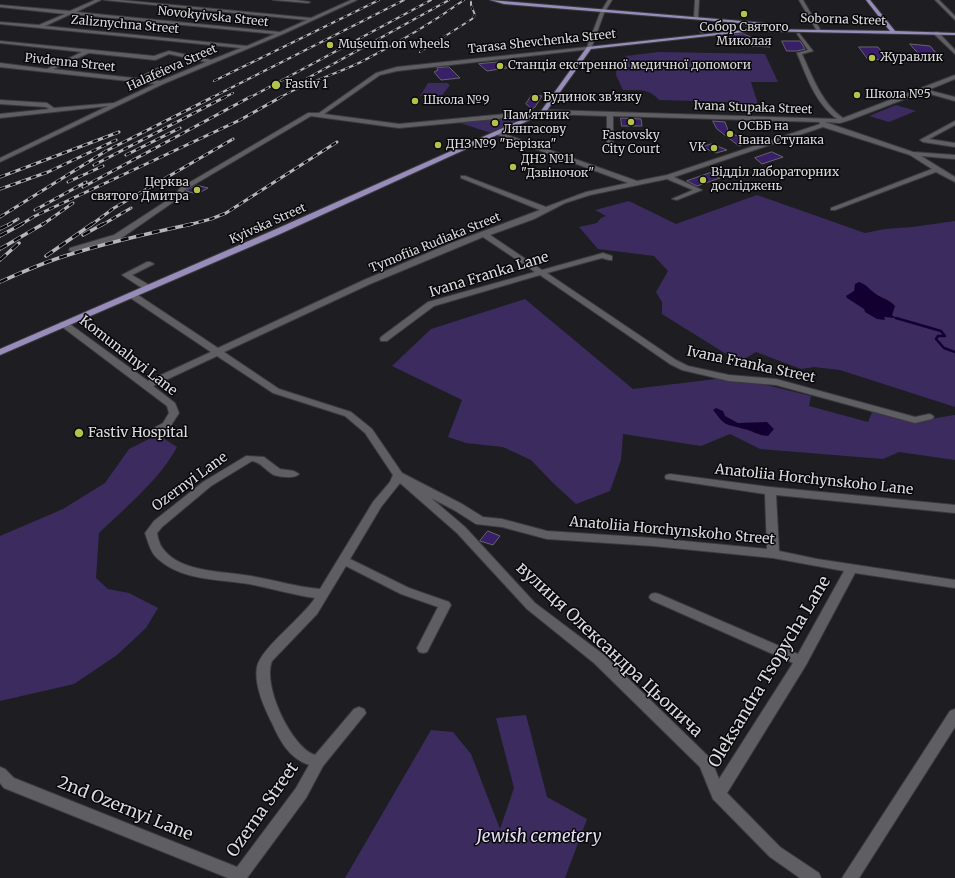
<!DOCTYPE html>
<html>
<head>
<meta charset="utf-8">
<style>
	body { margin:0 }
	canvas { display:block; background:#1e1d21 }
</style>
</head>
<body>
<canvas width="955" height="878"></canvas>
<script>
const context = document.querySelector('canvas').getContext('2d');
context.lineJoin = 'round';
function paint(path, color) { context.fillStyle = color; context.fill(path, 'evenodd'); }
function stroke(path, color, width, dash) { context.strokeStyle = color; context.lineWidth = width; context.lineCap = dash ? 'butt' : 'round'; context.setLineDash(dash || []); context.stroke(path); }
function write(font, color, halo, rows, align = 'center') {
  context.font = font + ' Merriweather,serif'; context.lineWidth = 3; context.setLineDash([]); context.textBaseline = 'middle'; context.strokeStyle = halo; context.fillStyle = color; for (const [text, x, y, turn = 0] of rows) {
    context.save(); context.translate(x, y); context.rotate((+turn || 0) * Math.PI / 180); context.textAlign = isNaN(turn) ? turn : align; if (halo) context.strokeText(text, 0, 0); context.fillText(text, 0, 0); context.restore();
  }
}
const green = new Path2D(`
	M659,52L765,54L778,82H751L758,104L737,103L730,102L659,100C649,88 639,90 623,90L616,75L617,61H628L626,56Z
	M428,83H447L450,85L440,98L420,96Z
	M896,105L916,111L889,122L869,116Z
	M515,117L521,119L491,133L460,123Z
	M757,195L865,233L885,229L912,227L955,221V407L840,370L814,367L801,369L756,352L739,362L662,314V302L656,292L668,271L654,256L598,249L579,227L597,223L601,218L606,216L595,210L629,201L676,224Z
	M525,299L633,389L724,378L762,384L811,396L809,406L868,422L872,412L916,423L936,418L955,415V460L899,452L883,459L760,449L730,434L701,446L623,434L621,460L610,491L576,504L553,483L531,460L503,447L466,443L448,437L462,400L392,366L431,329Z
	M163,438L177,447C161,478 125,508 99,533L96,578L108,589L129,593L158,608L146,628L117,655L74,684L0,701V536L63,509L105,483L129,449L149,439Z
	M526,715L547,797L587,819L565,878H345L431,730L453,732L471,754L500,829L514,788L496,718Z`);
const water = new Path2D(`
	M859,282C866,284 870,290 876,294C883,299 889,299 895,306L892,315L896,318L884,317L885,320L877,319L865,312L864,309L847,298L846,296L854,291L855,284Z
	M716,408L723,411L725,416L738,423L767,422L774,429L768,436C757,435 753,431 744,429C724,423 727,428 713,410Z`);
const stream = new Path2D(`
	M896,318L941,331L945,336H938L936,339L944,348L955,352`);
const building = new Path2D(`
	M744,34L755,39L770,47L752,46L751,44L732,43L729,35Z
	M782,41H800L805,49L797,51H787Z
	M910,44L930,46L938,55H920Z
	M859,47H878L888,60L868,59Z
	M500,62L507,68L487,71L479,64Z
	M449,67L460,78L441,80L434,72L438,70L437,68Z
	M158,68L171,70L153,79L140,77Z
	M532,95L542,96L535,107L532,109L526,104Z
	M621,118L641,119L642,126H622Z
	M713,121L725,122L729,133L752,141L739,146L717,129Z
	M712,144L727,150L716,153L702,147Z
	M772,152L783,157L762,164L755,158Z
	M710,173L720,178L697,186L687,181Z
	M196,185L208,188L197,194L186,191Z
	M488,531L500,536L493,545L480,541Z`);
const minorTunnel = new Path2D(`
	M700,30L704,32`);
const minor = new Path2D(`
	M95,0H101L76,12L280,32L307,20L104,0H120L311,18L351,0H357L283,34L163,84L0,162V158L108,106L0,118V114L49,109L46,107L0,104V100L47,103L54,108L114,103L155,84L0,67V63L47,69L82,52L0,43V41L154,56L169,51L211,60L241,48L0,24V22L39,25L65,14L0,7V5L70,11ZM71,14L275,34L247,46L45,26ZM89,53L155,60L169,54L206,62L160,81L53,69Z
	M273,0H296L310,2L308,3Z
	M608,0H612L604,13L591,49L397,71L380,75L324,114L399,124L548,110L837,119C815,103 807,77 797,53L808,50L797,34L799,33L813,51L802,54C813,78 821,102 843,118L955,75V79L928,90L955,97V101L923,92L850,120L840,123L825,122L913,152L955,155V159L921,156L955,177V182L936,172L835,210H831V208L932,169L910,155L823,127L674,177L702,190L677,200L672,199L693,190L667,179L590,195L565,203L534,219L490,235L542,270L603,253L612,256V260H609L602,258L547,273L676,360L688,366L729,375L776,379L915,417L929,414L932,415L934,417L932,419L915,423L776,385L729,381L682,370L670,364L540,275L434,306L387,341H381L380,339L381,337L428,302L535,272L483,237L370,284L224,352L279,389L351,412L372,429L402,473L462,504L483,517L502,519L547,531L653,538L767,549L765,494L666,479L665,477L666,475L670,474L770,487L955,505V513L776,495L779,551L817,559L955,580V588L855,573L806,665L727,793L780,847L819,873L821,878H800L770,857L713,799L700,767L594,663L527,609L457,533L400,483L381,507L350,559L409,588L449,602L451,605L427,652L423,653L419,652L417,648L438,607L401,594L346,566L317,614L272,661C262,685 291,747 315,755L354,709L359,707L364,709L366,713L323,766L306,798L247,878H228L4,788L0,783V767L5,769L14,778L237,867L296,788L309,765C289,758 280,741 272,723C264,707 254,685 257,667C260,649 303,617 315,598C293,595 271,588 249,584C219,579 181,581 157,558C150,552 148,541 145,533L154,521L203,482L246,456L264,457L280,469L294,471L299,474C295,479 280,477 274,475C266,471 261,462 252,461L211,486L162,527L157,533C158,539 160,546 164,550C182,573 225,571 251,576C274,580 296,587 320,589L373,502L390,482L393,475L365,433L345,416L273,393L217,356L153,386L175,403L179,413L170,427L159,431L156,430L154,428L163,423L169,413L167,406L61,326L60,324L61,322H67L148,381L211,352L129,297V293H135L218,348L364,280L449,244L540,210L461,178V176H465L546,207L586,192L628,183L495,134V132H499L637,181L667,175L820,124L819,122L613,116V146L610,148L607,146V116L548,114L399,128L311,116L185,190L179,198L120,239L73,252L69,250L70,248L114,235L174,196L180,188L308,113H319L376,73L397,67L587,47L600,13ZM431,498L454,510L476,524L502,527L547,539L653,546L773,558L844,571L798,654L659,594L655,593L651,594L649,597L651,600L793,663L719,779L711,759L604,655L535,603L465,527Z
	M695,0H699L698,18L696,19L694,18Z
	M799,0H803L821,31H817Z
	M935,0H939L955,16V20Z
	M744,21L756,29V31H752L742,23Z
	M934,32H938L955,50V54L934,34Z
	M955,121V125L929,139L955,143V147L923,142L920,140Z
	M147,262H150L154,264L132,275L151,286V290H145L122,275Z
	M955,709V727L859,878H842L950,711Z`);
const major = new Path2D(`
	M490,0L765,23L767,24L765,25L504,4Z
	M866,0H870L895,31L955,33V35L754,31L591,49L545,113L280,234L0,355V349L274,230L541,111L587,47L754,29L890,31Z`);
const railFar2 = new Path2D(`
	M420,52L472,19L475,15L471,5V0
	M306,79L449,0
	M214,81L379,0
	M211,98L404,0
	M223,98L233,93
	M249,98L431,0
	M279,98C305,83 334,75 361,62C396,44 432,23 464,0`);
const railFar1 = new Path2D(`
	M126,155L180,128
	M94,165L225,97
	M0,177L119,132
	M68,182L103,166
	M83,187L250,97
	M0,189L48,172L116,140
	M35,210L86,182
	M0,217L106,151L213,97
	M8,225L18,219
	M20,225L35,216L240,120L281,97
	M42,225L73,203
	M91,225L114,208L233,139
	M102,225L131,208
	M188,225L211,219L226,213L337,142`);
const rail = new Path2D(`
	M0,229L10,224
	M83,235L103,224
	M0,236L22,224
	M0,249L43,224
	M46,256L92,224
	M0,260L19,243
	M0,282C22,272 45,262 68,255C109,242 150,233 192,224`);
const markers = [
	[744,14,4,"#b4c24a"],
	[330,45,4,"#b4c24a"],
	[872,58,4,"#b4c24a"],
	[500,66,4,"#b4c24a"],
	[276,85,5,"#b4c24a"],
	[857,95,4,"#b4c24a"],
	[535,98,4,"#b4c24a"],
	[415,101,4,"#b4c24a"],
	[631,122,4,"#b4c24a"],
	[495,123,4,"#b4c24a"],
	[730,134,4,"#b4c24a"],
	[438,145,4,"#b4c24a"],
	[714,148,4,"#b4c24a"],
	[513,167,4,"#b4c24a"],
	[703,180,4,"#b4c24a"],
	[197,190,4,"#b4c24a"],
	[79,433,5,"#b4c24a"]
];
const farStreetnames = [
	["Novokyivska Street",213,17,6],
	["Soborna Street",843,20,2],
	["Zaliznychna Street",125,25,5],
	["Tarasa Shevchenka Street",542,42,-6],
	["Pivdenna Street",70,63,6],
	["Halafeieva Street",172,68,-24],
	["Ivana Stupaka Street",753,108,2],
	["Kyivska Street",268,224,-24],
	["Tymofiia Rudiaka Street",435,243,-22]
];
const farPoinames = [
	["Собор Святого",744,28,"center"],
	["Миколая",744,42,"center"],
	["Museum on wheels",338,45],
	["Журавлик",880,58],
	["Станція екстренної медичної допомоги",508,66],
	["Fastiv 1",285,85],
	["Школа №5",865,95],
	["Будинок зв'язку",543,98],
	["Школа №9",423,101],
	["Пам'ятник",503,116],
	["Лянгасову",503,130],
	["ОСББ на",738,127],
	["Івана Ступака",738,141],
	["Fastovsky",631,136,"center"],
	["City Court",631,150,"center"],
	["ДНЗ №9 \"Берізка\"",446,145],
	["VK",706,148,"right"],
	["ДНЗ №11",521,160],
	["\"Дзвіночок\"",521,174],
	["Відділ лабораторних",711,173],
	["досліджень",711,187],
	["Церква",189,183,"right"],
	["святого Дмитра",189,197,"right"]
];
const streetNames = [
	["Ivana Franka Lane",489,275,-17],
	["Komunalnyi Lane",128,356,38],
	["Ivana Franka Street",751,365,12],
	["Anatoliia Horchynskoho Lane",814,480,6],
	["Ozernyi Lane",190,482,-36],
	["Anatoliia Horchynskoho Street",672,531,5]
];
const poiNames = [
	["Fastiv Hospital",88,433]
];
const nearStreetnames = [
	["вулиця Олександра Цьопича",609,650,43],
	["Oleksandra Tsopycha Lane",770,672,-59],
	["2nd Ozernyi Lane",125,809,22],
	["Ozerna Street",263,810,-55]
];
const nearParknames = [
	["Jewish cemetery",539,837]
];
paint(green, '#3b2b5f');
paint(water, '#130030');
stroke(stream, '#130030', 2.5);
paint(building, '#391f68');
stroke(building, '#656468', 1);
stroke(minorTunnel, '#3a393d', 5, [5, 2.5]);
stroke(minor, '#3b3a3d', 2);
stroke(major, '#3b3a3d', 2);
paint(minor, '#5f5e63');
paint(major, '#988cbb');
stroke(railFar2, '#b6b5b9', 2);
stroke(railFar1, '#b6b5b9', 3);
stroke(rail, '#b6b5b9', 3.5);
stroke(railFar2, '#080709', 1.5, [4.5]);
stroke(railFar1, '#080709', 2, [5.5]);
stroke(rail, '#080709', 2.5, [8]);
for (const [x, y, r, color] of markers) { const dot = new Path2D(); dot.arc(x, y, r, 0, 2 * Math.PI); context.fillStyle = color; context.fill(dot); stroke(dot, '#080709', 1.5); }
write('12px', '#dbdadd', '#080709', farStreetnames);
write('12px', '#dbdadd', '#080709', farPoinames, 'left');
write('14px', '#dbdadd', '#080709', streetNames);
write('14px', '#dbdadd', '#080709', poiNames, 'left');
write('17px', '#dbdadd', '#080709', nearStreetnames);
write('italic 17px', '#e5e0f6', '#080709', nearParknames);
</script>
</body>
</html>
